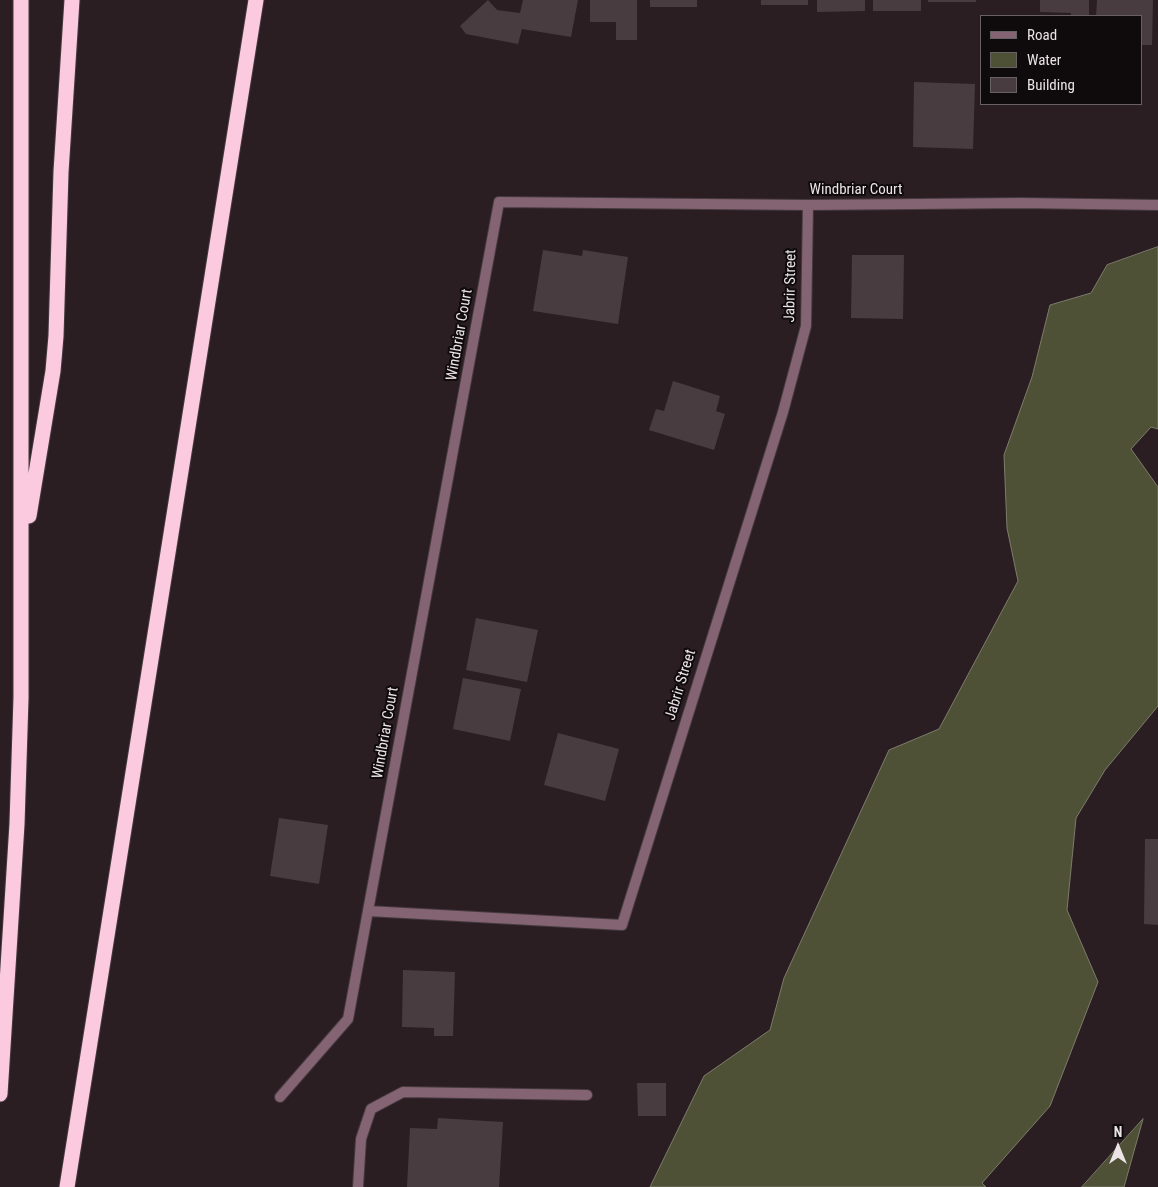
<!DOCTYPE html>
<html>
<head>
<meta charset="utf-8">
<style>
	body { margin:0 }
	#map { position:relative; width:1158px; height:1187px; overflow:hidden; background:#2a1e23; font-family:"Roboto Condensed",sans-serif }
	canvas { display:block }
	.legend { position:absolute; left:980px; top:15px; width:162px; height:90px; box-sizing:border-box; background:#0f0a0c; border:1px solid #676163; margin:0; padding:6px 9px; list-style:none; font-size:15px; color:#ebe3e6 }
	.legend li { display:flex; align-items:center; gap:10px; height:25px }
	.legend b { width:25px; border:1px solid #676163 }
	.north { position:absolute; left:1093px; top:1122px; width:50px; height:50px; -webkit-text-stroke:4px #0f0a0c; paint-order:stroke; rotate:0deg; font-size:14px; font-weight:700; line-height:20px; text-align:center; color:#ebe3e6 }
	.north::after { content:''; display:block; margin:auto; width:18px; height:22px; background:#ebe3e6; clip-path:polygon(50% 0,100% 100%,50% 72%,0 100%) }
</style>
</head>
<body>
<div id="map">
<canvas width="1158" height="1187"></canvas>
<ul class="legend">
<li><b style="height:6px;background:#846372"></b>Road</li>
<li><b style="height:14px;background:#4e5136"></b>Water</li>
<li><b style="height:14px;background:#493c41"></b>Building</li>
</ul>
<div class="north">N</div>
</div>
<script>
const context = document.querySelector('canvas').getContext('2d');
context.lineJoin = 'round';
function paint(path, color) { context.fillStyle = color; context.fill(path, 'evenodd'); }
function stroke(path, color, width, dash) { context.strokeStyle = color; context.lineWidth = width; context.lineCap = dash ? 'butt' : 'round'; context.setLineDash(dash || []); context.stroke(path); }
function write(font, color, halo, rows, align = 'center') {
  context.font = font + ' "Roboto Condensed",sans-serif'; context.lineWidth = 4; context.setLineDash([]); context.textBaseline = 'middle'; context.strokeStyle = halo; context.fillStyle = color; for (const [text, x, y, turn = 0] of rows) {
    context.save(); context.translate(x, y); context.rotate((+turn || 0) * Math.PI / 180); context.textAlign = isNaN(turn) ? turn : align; if (halo) context.strokeText(text, 0, 0); context.fillText(text, 0, 0); context.restore();
  }
}
const water = new Path2D(`
	M1158,247V429L1151,427L1131,449L1158,487V706L1105,770L1076,818L1067,910L1098,982L1050,1106L982,1183L986,1187H650L704,1076L770,1030L784,978L889,750L939,729L1018,581L1007,528L1004,455L1032,377L1050,305L1091,293L1107,265Z
	M1143,1119L1124,1187H1082Z`);
const building = new Path2D(`
	M488,0L497,10L520,13L523,0H578L571,37L522,29L518,44L466,34L460,26Z
	M590,0H637V40H616V22H590Z
	M650,0H697V7H650Z
	M761,0H808V5H761Z
	M817,0H865V11L817,12Z
	M873,0H921V11H873Z
	M928,0H976V2H928Z
	M1040,0H1089V16H1071V13L1040,12Z
	M1097,0H1153L1152,45H1142V16H1096Z
	M914,82L975,84L973,149L913,147Z
	M543,250L582,256L583,250L628,257L618,324L533,311Z
	M852,255H904L903,319L851,318Z
	M673,381L720,396L716,411L725,414L714,450L649,430L656,409L664,411Z
	M476,618L538,630L527,682L466,670Z
	M463,678L521,689L510,741L453,729Z
	M558,733L619,749L605,801L544,785Z
	M279,818L328,825L319,884L270,876Z
	M1145,839H1158V925L1144,924Z
	M403,970L455,972L453,1036H434V1028L402,1027Z
	M637,1083H666V1116H638Z
	M438,1118L503,1122L499,1187H407L410,1128L437,1129Z`);
const service = new Path2D(`
	M358,1187L361,1139L371,1109L403,1092L587,1095`);
const minor = new Path2D(`
	M368,911L622,925L783,412L806,326L808,205
	M280,1097L348,1019L499,202L808,205L1021,203L1158,205`);
const motorway = new Path2D(`
	M29,516L53,371L56,336L61,172L72,0
	M0,1094L17,824L21,698V0
	M67,1187L256,0`);
const streetNames = [
	["Windbriar Court",856,190],
	["Jabrir Street",791,286,-89],
	["Windbriar Court",460,335,-80],
	["Jabrir Street",681,685,-73],
	["Windbriar Court",386,733,-80]
];
paint(water, '#4e5136');
stroke(water, '#7d7d6b', 1);
paint(building, '#493c41');
stroke(service, '#453a3e', 12);
stroke(minor, '#453a3e', 12);
stroke(motorway, '#453a3e', 17);
stroke(service, '#846372', 10);
stroke(minor, '#846372', 10);
stroke(motorway, '#fccadf', 15);
write('15px', '#ebe3e6', '#0f0a0c', streetNames);
</script>
</body>
</html>
